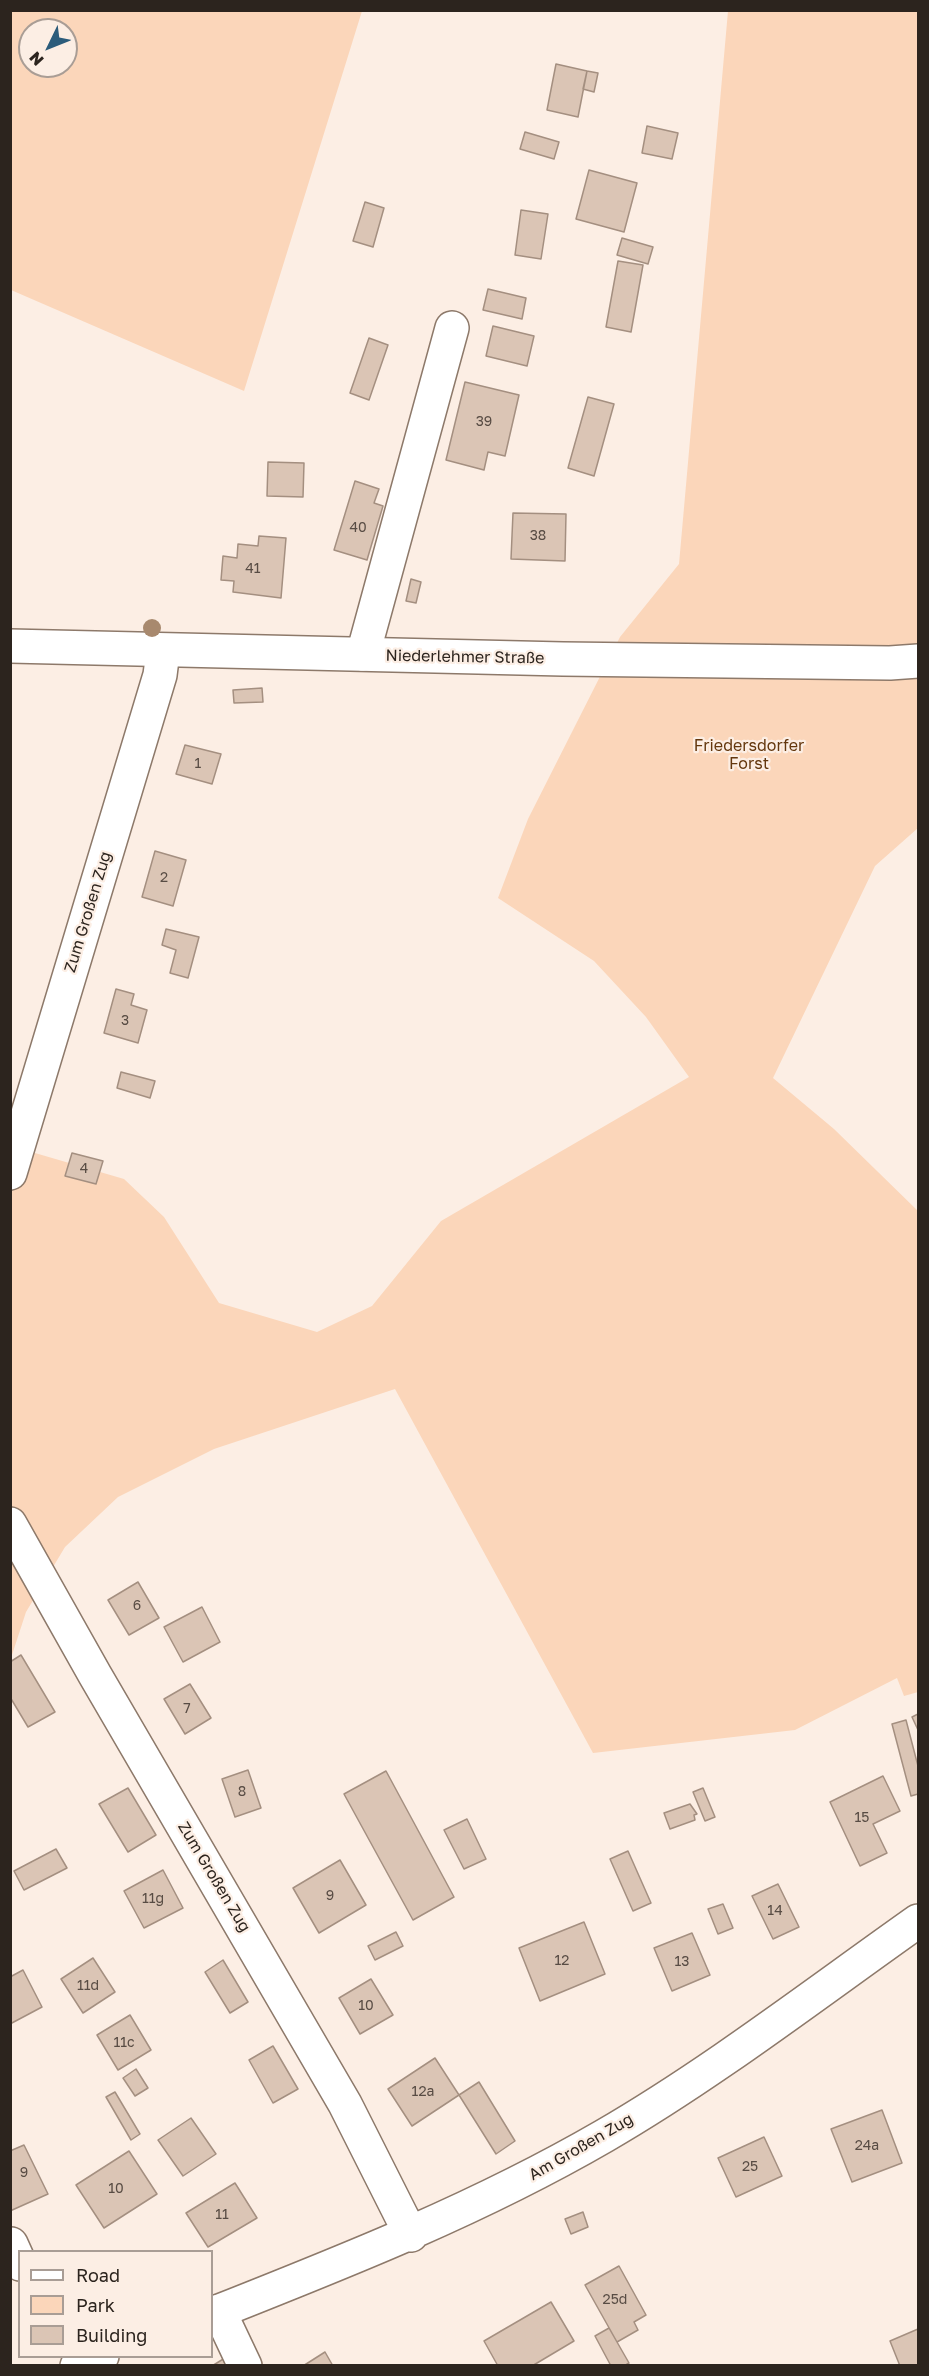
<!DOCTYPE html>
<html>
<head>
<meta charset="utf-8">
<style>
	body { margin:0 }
	#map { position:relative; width:929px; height:2376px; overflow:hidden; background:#fceee4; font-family:"Golos Text",sans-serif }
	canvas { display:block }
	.frame { position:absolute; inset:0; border:12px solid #2c241e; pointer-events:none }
	.legend { position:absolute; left:18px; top:2250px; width:195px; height:108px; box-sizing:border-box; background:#fceee4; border:2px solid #a99d95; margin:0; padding:8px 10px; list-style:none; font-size:18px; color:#2c241e }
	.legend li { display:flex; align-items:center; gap:12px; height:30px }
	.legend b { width:30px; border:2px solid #a99d95 }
	.north { position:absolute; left:18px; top:18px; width:60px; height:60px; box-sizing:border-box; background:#fceee4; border:2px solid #a99d95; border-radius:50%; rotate:227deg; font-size:16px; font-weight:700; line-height:24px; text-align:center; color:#2c241e }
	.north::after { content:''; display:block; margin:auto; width:21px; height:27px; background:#2c5c7b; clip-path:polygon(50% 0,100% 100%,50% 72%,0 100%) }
</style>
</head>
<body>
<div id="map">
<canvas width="929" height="2376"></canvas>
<div class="frame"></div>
<ul class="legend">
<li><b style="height:8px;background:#fff"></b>Road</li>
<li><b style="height:16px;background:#fbd6ba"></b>Park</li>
<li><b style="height:16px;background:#dbc5b5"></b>Building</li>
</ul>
<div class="north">N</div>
</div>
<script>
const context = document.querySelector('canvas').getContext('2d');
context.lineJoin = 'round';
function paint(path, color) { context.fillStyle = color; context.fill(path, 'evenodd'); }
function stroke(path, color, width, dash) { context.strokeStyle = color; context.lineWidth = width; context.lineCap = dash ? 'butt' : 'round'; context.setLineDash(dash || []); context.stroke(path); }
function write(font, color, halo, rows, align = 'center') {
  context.font = font + ' "Golos Text",sans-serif'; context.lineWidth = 4.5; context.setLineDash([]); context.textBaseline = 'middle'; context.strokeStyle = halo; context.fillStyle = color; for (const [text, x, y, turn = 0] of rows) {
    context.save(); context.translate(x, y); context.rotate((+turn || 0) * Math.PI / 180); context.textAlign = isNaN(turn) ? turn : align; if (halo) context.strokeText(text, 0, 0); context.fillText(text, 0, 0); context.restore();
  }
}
const green = new Path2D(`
	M11,10L362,11L244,391L11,290ZM30,30H66V66H30Z
	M728,11H918V828L875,866L773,1078L834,1129L918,1211V1692L904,1696L897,1678L795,1730L593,1753L395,1389L214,1449L118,1497L65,1547L26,1612L11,1658V1146L124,1179L164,1217L219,1303L317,1332L372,1306L441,1221L689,1077L646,1017L594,961L498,898L528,819L620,637L679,564Z`);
const building = new Path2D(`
	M556,64L587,71L578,117L547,110Z
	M587,71L598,73L594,92L583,89Z
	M647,126L678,133L672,159L642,153Z
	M525,132L559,142L554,159L520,149Z
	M589,170L637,183L624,232L576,219Z
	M365,202L384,208L373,247L353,241Z
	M521,210L548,214L541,259L515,255Z
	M622,238L653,247L648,264L617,255Z
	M618,261L643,265L631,332L606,327Z
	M488,289L526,298L522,319L483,310Z
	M493,326L534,336L527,366L486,356Z
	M369,338L388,345L369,400L350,393Z
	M465,382L519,395L505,456L488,452L484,470L446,460Z
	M588,397L614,404L594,476L568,468Z
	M268,462L304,463L303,497L267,496Z
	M355,481L379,489L374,503L383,506L367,560L334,550Z
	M513,513L566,514L565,561L511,559Z
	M259,536L286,538L281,598L233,592L234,581L221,580L223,556L237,558L238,544L258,546Z
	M411,579L421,582L416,603L406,601Z
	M262,688L263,702L234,703L233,690Z
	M185,745L221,754L212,784L176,774Z
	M155,851L186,860L173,906L142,897Z
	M166,929L199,937L188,978L170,973L176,950L162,945Z
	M116,989L134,994L131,1005L147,1010L138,1043L104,1033Z
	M121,1072L155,1081L150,1098L117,1088Z
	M72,1153L103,1161L96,1184L65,1176Z
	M138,1582L159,1618L129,1635L108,1600Z
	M202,1607L220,1642L183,1662L164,1627Z
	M21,1655L55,1712L28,1727L10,1697V1662Z
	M190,1684L211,1718L185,1734L164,1699Z
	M918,1714V1730L912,1717Z
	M906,1720L918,1766V1794L911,1796L892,1724Z
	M248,1770L261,1808L235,1817L222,1779Z
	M386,1771L454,1897L413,1920L344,1794Z
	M883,1776L900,1811L873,1824L887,1853L860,1866L830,1802Z
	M128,1788L156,1835L128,1852L99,1804Z
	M703,1788L715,1817L705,1821L693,1792Z
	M690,1804L697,1814L694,1815L695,1820L670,1829L664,1813Z
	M467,1819L486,1859L464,1869L444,1830Z
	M56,1849L67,1868L24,1890L14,1871Z
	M628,1851L651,1903L633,1911L610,1859Z
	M340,1860L366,1905L319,1933L293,1888Z
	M163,1870L183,1908L144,1928L124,1891Z
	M778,1884L799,1927L773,1939L752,1896Z
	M723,1904L733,1928L718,1934L708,1909Z
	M584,1922L605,1974L540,2001L519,1948Z
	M396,1932L403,1946L375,1960L368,1946Z
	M692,1933L710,1975L672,1991L654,1948Z
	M93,1958L115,1992L83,2013L61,1979Z
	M223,1960L248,2002L230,2013L205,1972Z
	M23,1970L42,2007L10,2024V1977Z
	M371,1979L393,2015L360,2034L339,1998Z
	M130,2015L151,2050L118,2070L97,2035Z
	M273,2046L298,2089L273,2103L249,2060Z
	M435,2058L459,2095L412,2126L388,2089Z
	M136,2069L148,2088L135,2096L123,2078Z
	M479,2082L515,2141L496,2154L459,2095Z
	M115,2092L140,2134L131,2140L106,2097Z
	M882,2110L902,2163L852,2182L831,2129Z
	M191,2118L216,2154L183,2176L158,2140Z
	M764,2137L782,2176L736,2197L718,2158Z
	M24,2145L48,2194L10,2211V2151Z
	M129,2151L157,2194L104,2228L76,2185Z
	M235,2183L257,2218L208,2247L186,2213Z
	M583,2212L588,2227L571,2234L565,2219Z
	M619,2266L646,2315L634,2322L638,2330L617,2342L585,2285Z
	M551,2302L574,2341L532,2366H498L484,2341Z
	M609,2328L629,2363L624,2366H611L595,2336Z
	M918,2329V2366H900L890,2341Z
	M325,2352L333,2366H303Z
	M228,2356L233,2366H212Z`);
const minor = new Path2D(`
	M363,654L452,328
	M10,1173L160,675L163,651
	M10,1524L95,1675L345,2104L411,2235
	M11,2244L20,2264
	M219,2311L245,2366
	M212,2314C346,2261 478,2209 604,2136C711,2074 816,1993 918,1921
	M77,2366L102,2356`);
const major = new Path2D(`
	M10,646L563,659L890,663L918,661`);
const trees = [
	[152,628]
];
const numberNames = [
	["39",484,422],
	["40",358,528],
	["38",538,536],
	["41",253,569],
	["1",198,764],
	["2",164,878],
	["3",125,1021],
	["4",84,1169],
	["6",137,1606],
	["7",187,1709],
	["8",242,1792],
	["15",862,1818],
	["9",330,1896],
	["11g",153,1899],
	["14",775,1911],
	["12",562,1961],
	["13",682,1962],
	["11d",88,1986],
	["10",366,2006],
	["11c",124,2043],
	["12a",423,2092],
	["24a",867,2146],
	["25",750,2167],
	["9",24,2173],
	["10",116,2189],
	["11",222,2215],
	["25d",615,2300]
];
const streetNames = [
	["Niederlehmer Straße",465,657,1],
	["Zum Großen Zug",88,912,-73],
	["Zum Großen Zug",214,1877,59],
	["Am Großen Zug",581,2147,-30]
];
const parkNames = [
	["Friedersdorfer",749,746],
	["Forst",749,764]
];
paint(green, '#fbd6ba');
paint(building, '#dbc5b5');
stroke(building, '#a48f80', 1.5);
stroke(minor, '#8d796a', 36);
stroke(major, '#8d796a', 36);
stroke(minor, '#fff', 33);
stroke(major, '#fff', 33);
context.fillStyle = '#a8896e';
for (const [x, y] of trees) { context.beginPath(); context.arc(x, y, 9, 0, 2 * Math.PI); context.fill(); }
write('14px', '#584c44', null, numberNames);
write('16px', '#2c241e', '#fceee4', streetNames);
write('16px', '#64370d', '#fceee4', parkNames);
</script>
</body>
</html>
